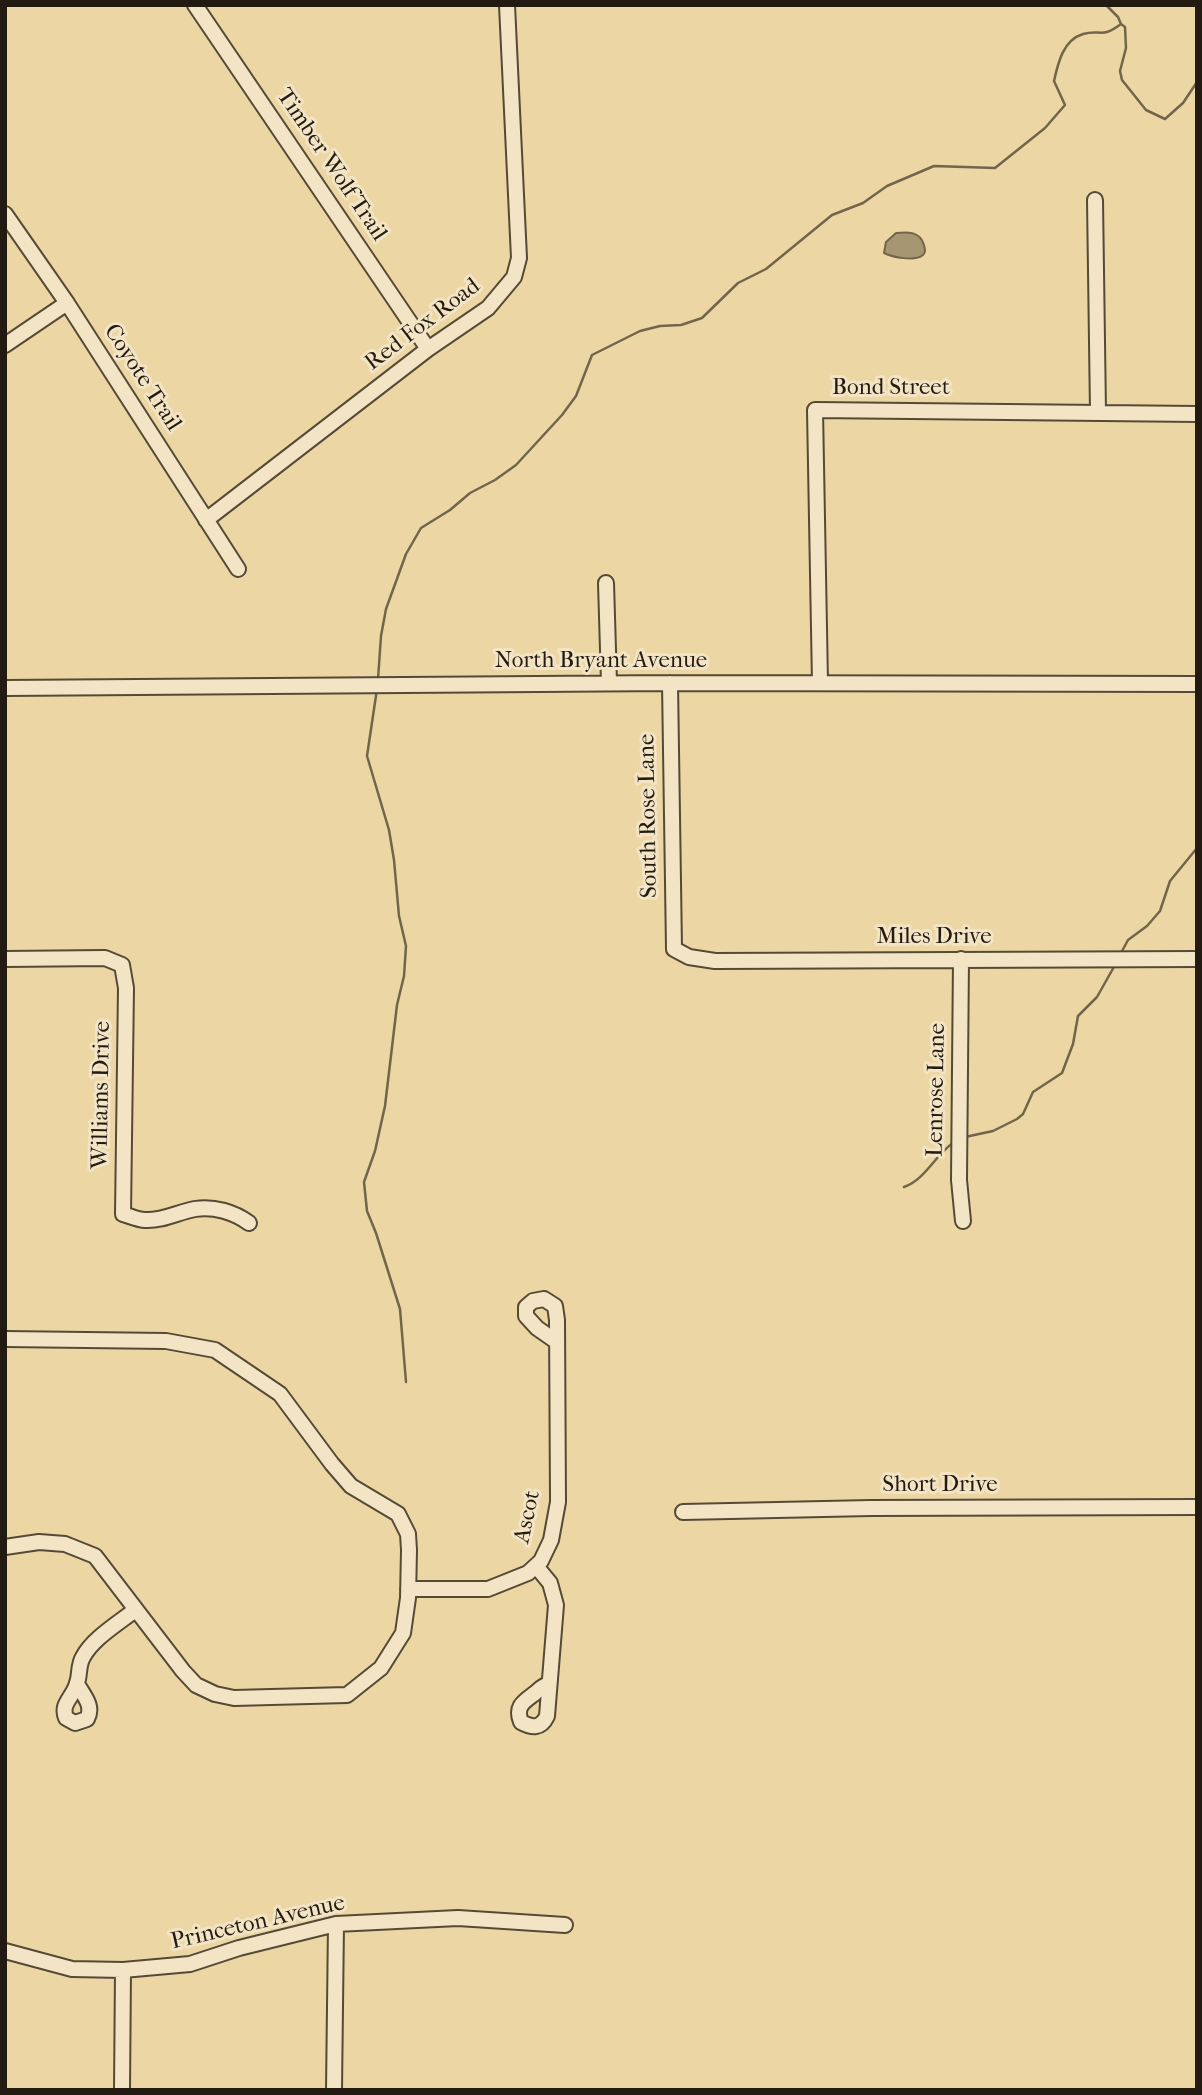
<!DOCTYPE html>
<html>
<head>
<meta charset="utf-8">
<style>
	body { margin:0 }
	#map { position:relative; width:1202px; height:2095px; overflow:hidden; background:#ebd6a4; font-family:"IM FELL French Canon",serif }
	canvas { display:block }
	.frame { position:absolute; inset:0; border:7px solid #231b12; pointer-events:none }
</style>
</head>
<body>
<div id="map">
<canvas width="1202" height="2095"></canvas>
<div class="frame"></div>
</div>
<script>
const context = document.querySelector('canvas').getContext('2d');
context.lineJoin = 'round';
function paint(path, color) { context.fillStyle = color; context.fill(path, 'evenodd'); }
function stroke(path, color, width, dash) { context.strokeStyle = color; context.lineWidth = width; context.lineCap = dash ? 'butt' : 'round'; context.setLineDash(dash || []); context.stroke(path); }
function write(font, color, halo, rows, align = 'center') {
  context.font = font + ' "IM FELL French Canon",serif'; context.lineWidth = 6; context.setLineDash([]); context.textBaseline = 'middle'; context.strokeStyle = halo; context.fillStyle = color; for (const [text, x, y, turn = 0] of rows) {
    context.save(); context.translate(x, y); context.rotate((+turn || 0) * Math.PI / 180); context.textAlign = isNaN(turn) ? turn : align; if (halo) context.strokeText(text, 0, 0); context.fillText(text, 0, 0); context.restore();
  }
}
const water = new Path2D(`
	M896,233C908,232 920,231 924,245C925,249 926,252 923,255C915,262 892,257 884,253L886,242Z`);
const stream = new Path2D(`
	M1106,5L1118,17L1121,24L1125,27L1126,48L1120,71L1122,80L1146,110L1165,119L1183,103L1197,82
	M378,679L381,636L386,609L406,554L421,528L450,510L470,493L495,480L516,465L562,415L576,396L592,355L640,331L660,326L681,325L702,318L738,283L766,269L832,215L863,203L887,186L934,166L995,168L1045,128L1065,105L1054,81C1058,63 1063,40 1083,34C1101,29 1101,39 1121,24
	M377,689L367,756L389,830L394,860L399,916L406,946L404,976L397,1005L385,1106L375,1151L364,1182L367,1211L376,1233L400,1309L406,1382
	M1121,953L1128,940L1147,926L1160,911L1170,881L1197,848
	M965,1137L993,1131L1017,1119L1023,1114L1033,1092L1062,1073L1073,1044L1078,1016L1097,997L1115,965
	M904,1187C925,1180 935,1155 953,1143`);
const minor = new Path2D(`
	M195,5L428,349
	M1095,200L1098,412
	M5,214L67,303L238,569
	M5,345L67,303
	M206,520L428,349L488,308L514,277L519,258L507,5
	M606,583L609,683
	M670,683L674,949L689,957L715,961L1197,959
	M820,683L815,410L1197,414
	M5,688L670,683L1197,684
	M5,959L105,958L122,965L126,988L123,1214C130,1216 138,1220 145,1220C163,1221 178,1212 195,1209C214,1206 234,1212 249,1223
	M961,959L959,1180L963,1221
	M5,1339L166,1341L215,1350L280,1394L332,1464L351,1486L398,1514L408,1534L409,1550L408,1598L403,1633L381,1668L347,1695L234,1698L215,1694L196,1685L183,1671L95,1556L65,1544L39,1542L5,1547
	M683,1512L871,1508L1197,1507
	M536,1566L550,1583L556,1605L547,1716C541,1729 532,1728 521,1722C515,1707 523,1702 534,1694C539,1690 542,1686 549,1684
	M408,1589H488L528,1573L541,1561L551,1540L558,1502L557,1320L555,1306L544,1299L533,1301L526,1307V1316L537,1328L557,1342
	M77,1684C84,1696 94,1706 87,1719L75,1723L66,1718C60,1703 74,1697 77,1683C80,1675 78,1665 83,1657C93,1638 119,1623 135,1610
	M5,1951L72,1969L123,1970L190,1964L239,1948L336,1924L458,1918L565,1925
	M122,2090L123,1970
	M334,2090L336,1924`);
const streetNames = [
	["Timber Wolf Trail",331,165,56],
	["Red Fox Road",423,325,-37],
	["Coyote Trail",142,378,57],
	["Bond Street",891,388],
	["North Bryant Avenue",601,661],
	["South Rose Lane",649,816,-91],
	["Miles Drive",934,937],
	["Lenrose Lane",937,1090,-89],
	["Williams Drive",102,1095,-89],
	["Short Drive",940,1485],
	["Ascot",528,1517,-78],
	["Princeton Avenue",258,1923,-13]
];
paint(water, '#a79672');
stroke(water, '#72654c', 2);
stroke(stream, '#72654c', 2.5);
stroke(minor, '#554a36', 18);
stroke(minor, '#f2e4c4', 14);
write('23px', '#231b12', '#f2e4c4', streetNames);
</script>
</body>
</html>
